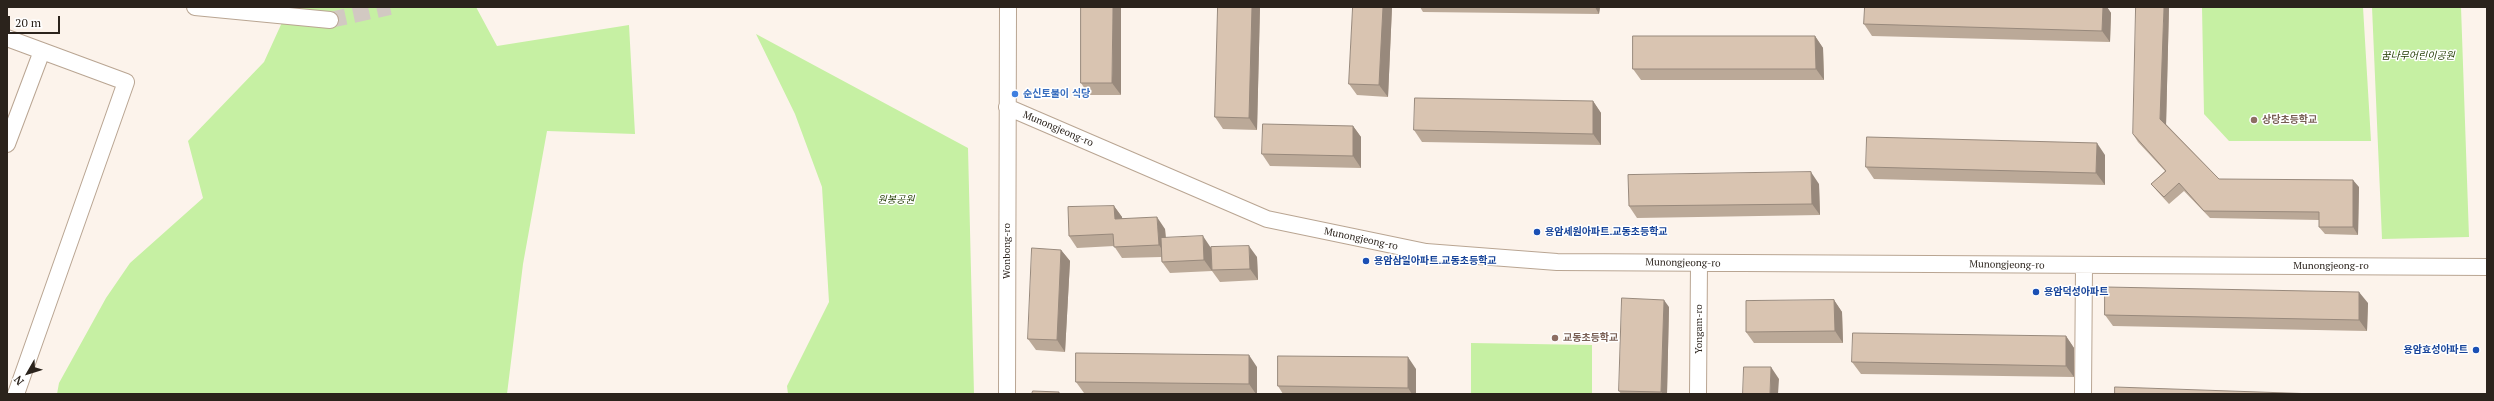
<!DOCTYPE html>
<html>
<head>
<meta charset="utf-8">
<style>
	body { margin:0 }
	#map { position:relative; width:2494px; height:401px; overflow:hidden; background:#fcf3eb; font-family:"PT Serif",serif }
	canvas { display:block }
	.frame { position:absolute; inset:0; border:8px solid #2b231c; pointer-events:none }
	.north { position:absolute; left:8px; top:353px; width:40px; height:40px; -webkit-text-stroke:3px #fff; paint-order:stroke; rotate:231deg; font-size:11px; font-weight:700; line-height:16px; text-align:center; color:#2b231c }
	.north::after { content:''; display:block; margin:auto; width:14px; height:18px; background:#2b231c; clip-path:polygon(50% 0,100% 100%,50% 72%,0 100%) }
	.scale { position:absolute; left:8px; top:16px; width:52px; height:18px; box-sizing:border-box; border:2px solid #2b231c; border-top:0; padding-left:5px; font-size:12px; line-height:14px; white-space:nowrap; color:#2b231c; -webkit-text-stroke:3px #fff; paint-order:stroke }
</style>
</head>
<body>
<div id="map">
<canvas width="2494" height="401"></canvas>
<div class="frame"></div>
<div class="north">N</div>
<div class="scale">20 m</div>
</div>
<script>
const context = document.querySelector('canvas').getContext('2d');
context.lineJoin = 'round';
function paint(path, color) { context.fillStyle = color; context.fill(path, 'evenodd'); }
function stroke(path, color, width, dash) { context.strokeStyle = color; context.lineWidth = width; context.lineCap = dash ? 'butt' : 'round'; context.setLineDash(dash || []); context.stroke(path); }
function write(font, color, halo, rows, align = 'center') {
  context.font = font + ' "PT Serif","Noto Sans KR",serif'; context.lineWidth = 3; context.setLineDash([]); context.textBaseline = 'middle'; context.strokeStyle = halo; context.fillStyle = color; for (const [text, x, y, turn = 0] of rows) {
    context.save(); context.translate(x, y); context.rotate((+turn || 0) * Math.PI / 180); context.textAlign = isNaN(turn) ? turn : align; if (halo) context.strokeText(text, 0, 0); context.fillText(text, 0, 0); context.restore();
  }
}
const green = new Path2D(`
	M289,7H476L497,46L629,25L635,134L547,131L523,264L507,394H57L59,383L106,298L130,263L203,198L188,141L264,62Z
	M2202,7H2363L2371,141H2229L2204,114Z
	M2372,7H2461L2469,237L2382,239Z
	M756,34L968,148L974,394H788L787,386L829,302L822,187L795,114Z
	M1471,343L1592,345V394H1471Z`);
const streetTunnel = new Path2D(`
	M330,20L390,7`);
const street = new Path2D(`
	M195,7L330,20
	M7,38L126,82L16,394
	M1007,107L1267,219L1426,252L1557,262L2487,267
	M7,144L42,51
	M1007,394L1008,7
	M1698,394L1699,264
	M2083,394L2084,266`);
const wall = new Path2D(`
	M1081,7L1121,95H1089L1081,83Z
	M1218,7H1260L1257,130L1223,129L1215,117Z
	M1353,7H1392L1388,97L1357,95L1349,84Z
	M1420,7H1600L1599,14L1423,12Z
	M1865,7H2107L2111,13L2110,42L1872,36L1864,24Z
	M2169,7L2166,124L2219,179L2359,187L2358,235L2325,234L2319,227V220L2210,218L2184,191L2169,204L2157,191L2151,184L2165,171L2138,142L2133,134Z
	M1815,36L1823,48L1824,80H1641L1633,69Z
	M1593,101L1601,113V145L1422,142L1414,130Z
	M1353,126L1361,137V168L1270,166L1262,154Z
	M2105,155V185L1874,179L1866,167Z
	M1819,184L1820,215L1637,218L1629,206Z
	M1114,206L1122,217V218L1165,229L1166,238L1257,257L1258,280L1220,282L1212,271L1170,273L1162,262L1161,257L1122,258L1114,246L1077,248L1069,236Z
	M1061,250L1070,261L1065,352L1036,350L1028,339Z
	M1834,300L1842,312L1843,343H1754L1746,332Z
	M2368,303L2367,331L2113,326L2105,315Z
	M1669,307L1667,394H1621L1619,391Z
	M2066,336L2074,348V377L1861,374L1852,362Z
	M1257,367V394L1084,393L1076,382Z
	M1416,369V394H1283L1278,386Z`);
const shadedWall = new Path2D(`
	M1113,7H1121V95L1112,83Z
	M1252,7H1260L1257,130L1249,118Z
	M1383,7H1392L1388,97L1379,85Z
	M1595,7H1600L1599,14Z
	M2103,7H2107L2111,13L2110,42L2102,31Z
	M2164,7H2169L2166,127L2160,119Z
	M1815,36L1823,48L1824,80L1816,69Z
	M1593,101L1601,113V145L1593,134Z
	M1353,126L1361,137V168L1353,156Z
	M2097,143L2105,155V185L2096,173Z
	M1811,172L1819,184L1820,215L1812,204Z
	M2353,180L2359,187L2358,235L2353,227Z
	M1114,206L1122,217L1123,230L1115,219Z
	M1157,217L1165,229L1167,257L1159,245Z
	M1203,236L1211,248L1212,271L1204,260Z
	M1249,246L1257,257L1258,280L1250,269Z
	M1061,250L1070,261L1065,352L1057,340Z
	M2359,292L2368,303L2367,331L2359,320Z
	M1664,300L1669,307L1667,394H1663L1661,392Z
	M1834,300L1842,312L1843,343L1835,331Z
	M2066,336L2074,348V377L2066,366Z
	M1249,355L1257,367V394H1256L1249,384Z
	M1408,357L1416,369V394H1412L1408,388Z
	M1771,367L1779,379L1778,394H1770Z`);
const building = new Path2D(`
	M1081,7H1113L1112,83H1081Z
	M1218,7H1252L1249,118L1215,117Z
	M1353,7H1383L1379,85L1349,84Z
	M1865,7H2103L2102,31L1864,24Z
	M2136,7H2164L2160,119L2219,179L2353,180V227H2319V212L2204,211L2179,183L2164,197L2151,184L2166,171L2133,134Z
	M1633,36H1815L1816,69H1633Z
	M1415,98L1593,101V134L1414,130Z
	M1263,124L1353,126V156L1262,154Z
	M1867,137L2097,143L2096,173L1866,167Z
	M1811,172L1812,204L1629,206L1628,175Z
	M1114,206L1115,219L1157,217L1159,245L1114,247L1113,234L1069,236L1068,207Z
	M1203,236L1204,260L1162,262L1161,238Z
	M1249,246L1250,269L1212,270L1211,247Z
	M1032,248L1061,250L1057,340L1028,339Z
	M2105,287L2359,292V320L2105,315Z
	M1622,298L1664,300L1661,392L1619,391Z
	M1834,300L1835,331L1746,332V301Z
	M1853,333L2066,336V366L1852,362Z
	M1076,353L1249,355V384L1076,382Z
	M1278,356L1408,357V388L1278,386Z
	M1744,367H1771L1770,394H1743Z
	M2115,387L2316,394H2115Z
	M1033,391L1059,392V394H1032Z`);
const markers = [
	[1015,94,4,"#3f7fe0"],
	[2254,120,4,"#8d6e63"],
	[1537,232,4,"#1a4fb4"],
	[1366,261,4,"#1a4fb4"],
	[2036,292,4,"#1a4fb4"],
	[1555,338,4,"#8d6e63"],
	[2476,350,4,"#1a4fb4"]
];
const parkNames = [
	["꿈나무어린이공원",2418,56],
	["원봉공원",896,200]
];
const shopNames = [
	["순신토불이 식당",1023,94]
];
const educationNames = [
	["상당초등학교",2262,120],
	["교동초등학교",1563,338]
];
const streetNames = [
	["Munongjeong-ro",1058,129,23],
	["Munongjeong-ro",1361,239,12],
	["Wonbong-ro",1007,251,-90],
	["Munongjeong-ro",1683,263,1],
	["Munongjeong-ro",2007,265,1],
	["Munongjeong-ro",2331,266],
	["Yongam-ro",1699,329,-90]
];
const transitNames = [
	["용암세원아파트.교동초등학교",1545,232],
	["용암삼일아파트.교동초등학교",1374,261],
	["용암덕성아파트",2044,292],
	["용암효성아파트",2468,350,"right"]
];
paint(green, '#c6f0a3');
stroke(streetTunnel, '#d2c9c2', 16, [16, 8]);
stroke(street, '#b9a592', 18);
stroke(street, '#fff', 16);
paint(wall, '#bba998');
paint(shadedWall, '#98897c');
paint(building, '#d9c4b1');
stroke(building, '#98897c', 1);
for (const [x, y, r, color] of markers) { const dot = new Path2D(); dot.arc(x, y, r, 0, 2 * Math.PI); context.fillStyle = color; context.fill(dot); stroke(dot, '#fff', 1.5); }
write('italic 10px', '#243e04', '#fff', parkNames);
write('bold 10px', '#366cbe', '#fff', shopNames, 'left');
write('bold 10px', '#785e54', '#fff', educationNames, 'left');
write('10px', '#2b231c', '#fff', streetNames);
write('bold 10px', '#164399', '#fff', transitNames, 'left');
</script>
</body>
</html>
